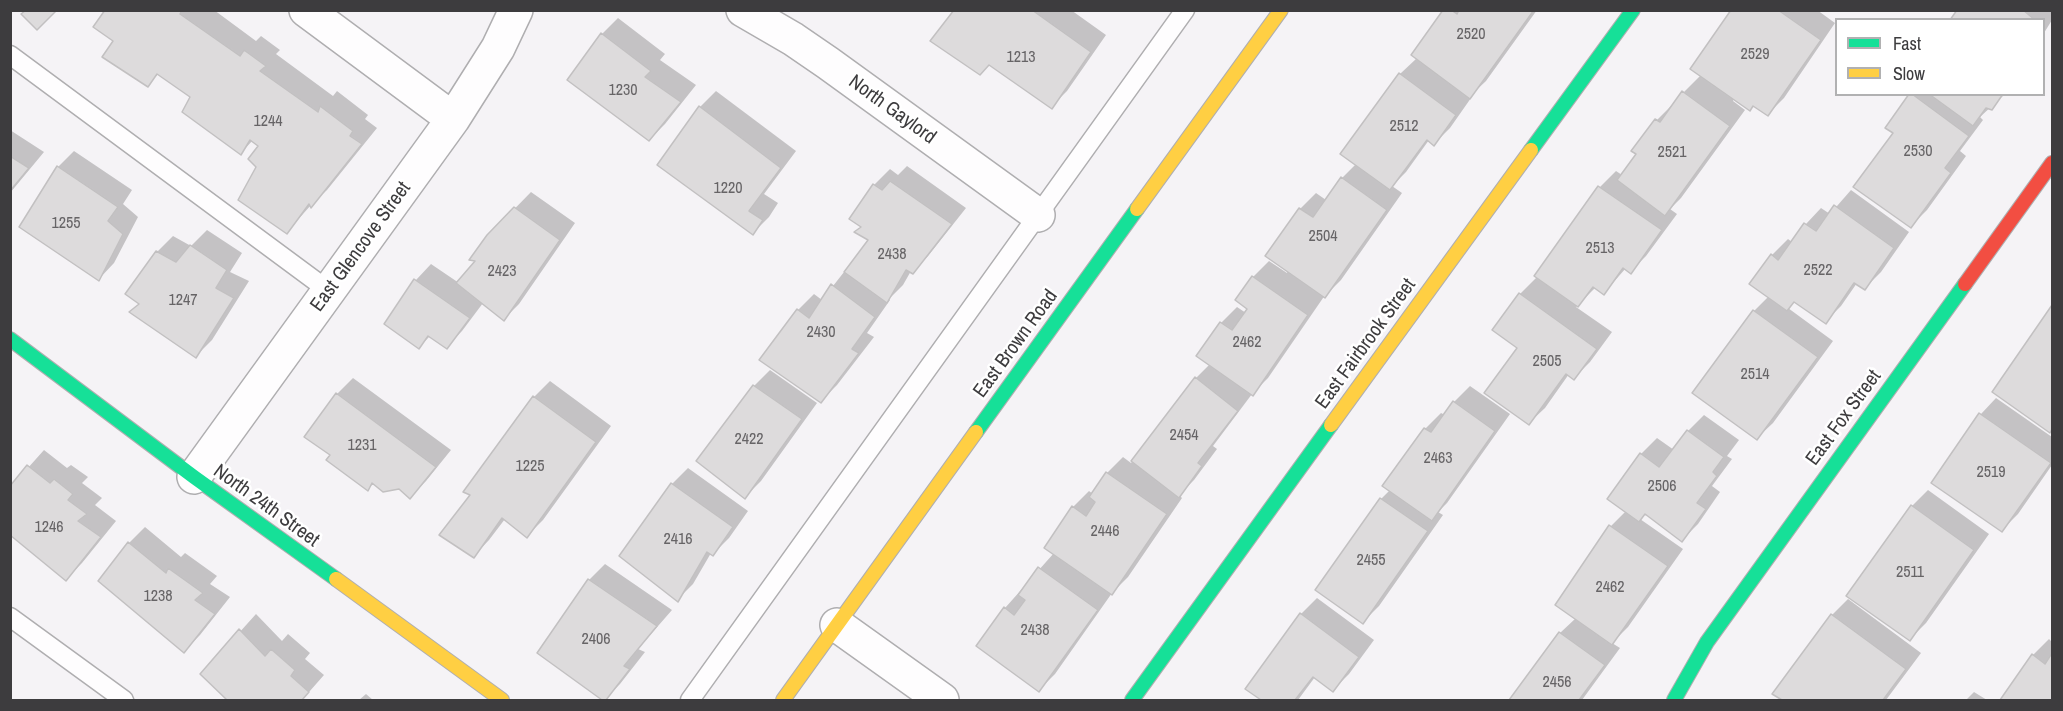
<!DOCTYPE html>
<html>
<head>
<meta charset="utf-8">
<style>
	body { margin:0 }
	#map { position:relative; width:2063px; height:711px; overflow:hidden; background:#f5f3f6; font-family:"Archivo Narrow",sans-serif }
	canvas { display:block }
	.frame { position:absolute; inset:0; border:12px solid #3d3c3e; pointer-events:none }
	.legend { position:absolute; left:1835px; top:18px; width:210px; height:78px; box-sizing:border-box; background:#fff; border:2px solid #b1b1b2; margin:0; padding:8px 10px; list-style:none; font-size:18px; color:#3d3c3e }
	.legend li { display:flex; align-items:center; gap:12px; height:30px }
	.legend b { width:30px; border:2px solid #b1b1b2 }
</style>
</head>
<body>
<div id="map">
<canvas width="2063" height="711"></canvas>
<div class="frame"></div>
<ul class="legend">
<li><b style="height:8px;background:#16e098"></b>Fast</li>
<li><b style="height:8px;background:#ffcf43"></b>Slow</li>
</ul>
</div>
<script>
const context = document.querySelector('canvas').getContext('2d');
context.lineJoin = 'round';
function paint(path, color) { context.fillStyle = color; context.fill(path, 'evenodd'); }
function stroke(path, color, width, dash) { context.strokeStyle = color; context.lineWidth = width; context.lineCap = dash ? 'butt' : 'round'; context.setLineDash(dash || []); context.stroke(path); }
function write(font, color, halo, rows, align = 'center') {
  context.font = font + ' "Archivo Narrow",sans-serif'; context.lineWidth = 5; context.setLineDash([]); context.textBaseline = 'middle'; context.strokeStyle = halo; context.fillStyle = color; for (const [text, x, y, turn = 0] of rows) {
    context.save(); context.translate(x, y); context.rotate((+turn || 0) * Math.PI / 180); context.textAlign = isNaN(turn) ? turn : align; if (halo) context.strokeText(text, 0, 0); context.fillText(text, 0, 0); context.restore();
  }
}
const shadow = new Path2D(`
	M106,10H214L256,41L261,36L280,50L276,54L333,96L337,91L368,115L365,119L377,128L327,190L311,205L287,232L258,167L260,146L253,140L241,153L192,97L159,73L147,85L116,41Z
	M956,10H1071L1106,35L1067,91L1051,107L990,63Z
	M1445,10H1537L1486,81L1469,97L1471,98L1450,128L1434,144L1429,140L1406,172L1392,186L1402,193L1341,280L1323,298L1268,378L1252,394L1213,446L1217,449L1194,480L1179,495L1182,498L1128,577L1112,593L1055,674L1039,690L1005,608L1054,553L1073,507L1089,491L1093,494L1107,473L1123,457L1131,463L1196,378L1210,364L1221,323L1237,307L1246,313L1249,309L1253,277L1269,261L1287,273L1300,209L1316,193L1326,200L1342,178L1356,164L1400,74L1417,58Z
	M1732,10H1817L1835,23L1784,98L1768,114L1753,105L1734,98L1733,101L1745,110L1681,198L1670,209L1677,214L1646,256L1630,272L1626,268L1604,293L1596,287L1576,307L1612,332L1590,362L1574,378L1569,374L1545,408L1529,423L1519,348L1494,330L1520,294L1538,276L1536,275L1600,187L1616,171L1622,175L1638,154L1633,151L1657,120L1673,104L1674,105L1684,92L1701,75Z
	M1959,10H2052V20L2044,33V20H1952Z
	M618,18L665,54L660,60L696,85L665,124L649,140L602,34Z
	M716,91L796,151L764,194L778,203L769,217L753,233L700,107Z
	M1911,94H2005L1980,117L1983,120L1960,151L1966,156L1927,210L1911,226L1895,133Z
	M10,130L44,152L10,193Z
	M74,151L132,190L123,204L138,217L114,263L99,279L58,167Z
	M907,166L966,208L928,256L912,272L911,271L903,285L889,299L890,300L867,333L874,337L837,385L821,401L798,310L814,294L822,300L870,239L862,226L874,185L890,169L898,175Z
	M1851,190L1909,232L1881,272L1865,288L1857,283L1841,306L1825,322L1795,301L1788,308L1833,341L1773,423L1757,438L1754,311L1769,296L1772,255L1788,239L1792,242L1806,224L1821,208L1830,214Z
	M531,192L575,223L519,304L504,319L483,303L462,331L446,347L430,336L419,347L386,323L416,280L431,264L459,283L478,260L488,236Z
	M207,230L242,253L230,272L249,281L212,340L196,356L157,252L173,236L191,246Z
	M2052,308V428L2050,431L1994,392Z
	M770,370L817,403L761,481L745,497L754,386Z
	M353,378L451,450L426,481L410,497L400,488L374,483L368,489L332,455L337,394Z
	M550,381L611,426L543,520L527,536L505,519L489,540L474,556L472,495L534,397Z
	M1470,386L1510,414L1447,503L1438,512L1443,515L1379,606L1363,622L1317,590L1381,499L1390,490L1425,429L1441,413L1445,415L1454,402Z
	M1996,398L2052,437V465L2018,514L2002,530L1981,414Z
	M1704,415L1739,440L1727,456L1732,459L1712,486L1720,492L1698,524L1682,540L1646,513L1640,519L1683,549L1628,627L1612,643L1620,648L1582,700H1511L1560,633L1576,618L1557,605L1611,526L1626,511L1641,454L1657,438L1674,450L1688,431Z
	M44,450L67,468L71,465L88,477L82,483L102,498L95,505L116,521L82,563L66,579L10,488Z
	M688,468L748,511L729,538L713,554L711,553L693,584L677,600L672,484Z
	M1928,490L1989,534L1926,623L1910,639L1912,506Z
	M145,527L181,557L185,553L217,576L210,584L230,597L200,635L184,651L129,543Z
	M605,564L672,610L638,649L645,652L620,684L604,700L539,653L589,580Z
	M1317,598L1374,640L1349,674L1333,690L1315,677L1298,700H1263L1247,688L1301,614Z
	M1848,599L1921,653L1886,700H1784L1774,693L1832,615Z
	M256,614L282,641L288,634L310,653L305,659L324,675L302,700H229L202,674Z
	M2049,639L2052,642V700H2002L2033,655Z
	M1974,692L1987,700H1966Z
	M366,694L373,700H359Z`);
const building = new Path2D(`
	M26,10H57L37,30L21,14Z
	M105,10H182L180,14L240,56L244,50L266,66L260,71L318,112L320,106L353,131L350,136L362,144L311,208L309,204L287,234L238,200L256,167L248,159L258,146L250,140L241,155L182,112L190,97L157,74L148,87L102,57L113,41L93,27Z
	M954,10H1032L1091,52L1052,109L989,65L980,75L930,41Z
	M1443,10H1451L1457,14L1459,10H1534L1470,99L1411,55Z
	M1731,10H1778L1821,40L1768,116L1753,106L1750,111L1690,69Z
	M1957,10H2023L2035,20H1950Z
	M601,33L651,71L645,77L681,102L649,141L567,80Z
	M1399,73L1456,115L1434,146L1427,140L1390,190L1340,154Z
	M1682,91L1730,126L1665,216L1617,180L1636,154L1631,151L1655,119L1660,122Z
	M1909,94H1912L1969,136L1945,168L1951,173L1911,228L1853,187L1893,133L1885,128Z
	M1929,94H2003L1992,110L1986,108L1973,126Z
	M699,106L781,168L749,211L763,220L753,235L657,165Z
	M10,156L29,168L10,191Z
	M57,166L118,207L108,221L123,234L99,281L19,227Z
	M1341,177L1387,210L1325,298L1265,256L1299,208L1313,217Z
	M890,181L952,224L913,274L906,270L887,303L844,272L868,240L854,232L861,227L849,219L873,184L882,190Z
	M1598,186L1662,230L1631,274L1623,268L1604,295L1593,287L1578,307L1534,276Z
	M1834,205L1894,248L1865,290L1854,283L1826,324L1794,302L1787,311L1749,284L1771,254L1778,260L1804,223L1816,231Z
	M514,207L560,240L504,321L456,283L475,261L469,260L487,235Z
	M190,245L227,270L216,288L234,298L196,358L129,312L139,304L125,294L156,251L176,262Z
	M1252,276L1308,315L1253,396L1196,356L1220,322L1232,330L1247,309L1235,300Z
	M414,279L470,318L447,349L428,336L419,349L384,324Z
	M831,284L875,317L852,349L859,353L821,403L759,360L797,309L809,318Z
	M1519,293L1597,349L1574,380L1566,374L1529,425L1484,393L1517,348L1492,330Z
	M2052,305V429L2050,433L1992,392Z
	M1753,310L1818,357L1757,440L1692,393Z
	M1195,377L1238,411L1198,463L1202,466L1179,498L1131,461Z
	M753,385L802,419L745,499L696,461Z
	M336,393L436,467L410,499L399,489L383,492L372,483L368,491L326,460L330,455L304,437Z
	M533,396L596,442L527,538L502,518L474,558L439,535L470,495L463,492Z
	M1453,401L1495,431L1432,521L1382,486L1424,428L1431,432Z
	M1979,413L2051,463L2002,532L1931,483Z
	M1687,430L1724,457L1713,472L1717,476L1697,503L1706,509L1682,542L1645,514L1639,522L1607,499L1640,453L1659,467Z
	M27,465L50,483L54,479L73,494L68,500L87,514L78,521L101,537L66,581L10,535V486Z
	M1106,472L1167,514L1112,595L1044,548L1072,506L1086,516L1095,502L1089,497Z
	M671,483L733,527L713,556L707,552L678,602L619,556Z
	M1380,498L1428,531L1363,624L1315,590Z
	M1911,505L1974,550L1910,641L1846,596Z
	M1609,525L1668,566L1612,645L1555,605Z
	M128,542L166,573L168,568L203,593L195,600L215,614L184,653L98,581Z
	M1038,567L1098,610L1039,692L976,646L1004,607L1014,615L1025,600L1018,595Z
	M588,579L657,626L624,666L630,669L606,700H602L537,653Z
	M1300,613L1359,657L1333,692L1313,677L1295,700H1261L1245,689Z
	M1831,614L1906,669L1883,700H1782L1772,694Z
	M239,629L265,656L271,649L295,670L291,676L309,692L302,700H227L200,674Z
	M1559,632L1605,665L1579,700H1509Z
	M2052,653V700H2000L2032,654L2045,664Z`);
const lane = new Path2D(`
	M10,55L329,291
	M10,617L124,700
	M690,700L1185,10`);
const street = new Path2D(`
	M306,10L453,119
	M743,10L793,39L828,63L1038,215
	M194,477L453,119L498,48L516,10
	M837,625L942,700`);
const fast = new Path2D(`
	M1531,150L1633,10
	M10,339L194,477L336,579
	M976,432L1137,209
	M1132,700L1331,425
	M1674,700L1707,642L1965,284`);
const slow = new Path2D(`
	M1137,209L1281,10
	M1331,425L1531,150
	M336,579L502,700
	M783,700L976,432`);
const jam = new Path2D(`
	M1965,284L2052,163`);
const numberNames = [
	["2520",1471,35],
	["2529",1755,55],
	["1213",1021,58],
	["1230",623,91],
	["1244",268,122],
	["2512",1404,127],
	["2530",1918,152],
	["2521",1672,153],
	["1220",728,189],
	["1255",66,224],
	["2504",1323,237],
	["2513",1600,249],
	["2438",892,255],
	["2522",1818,271],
	["2423",502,272],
	["1247",183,301],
	["2430",821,333],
	["2462",1247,343],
	["2505",1547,362],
	["2514",1755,375],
	["2454",1184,436],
	["2422",749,440],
	["1231",362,446],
	["2463",1438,459],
	["1225",530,467],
	["2519",1991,473],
	["2506",1662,487],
	["1246",49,528],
	["2446",1105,532],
	["2416",678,540],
	["2455",1371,561],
	["2511",1910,573],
	["2462",1610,588],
	["1238",158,597],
	["2438",1035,631],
	["2406",596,640],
	["2456",1557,683]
];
const streetNames = [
	["North Gaylord",892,110,36],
	["East Glencove Street",361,247,-54],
	["East Brown Road",1016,344,-54],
	["East Fairbrook Street",1366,344,-54],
	["East Fox Street",1844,418,-54],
	["North 24th Street",266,506,36]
];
paint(shadow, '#0003');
paint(building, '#dddbdc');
stroke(building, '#c2c0c1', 1.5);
stroke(lane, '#afaeb0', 21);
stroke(street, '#afaeb0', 36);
stroke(fast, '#afaeb0', 16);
stroke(slow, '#afaeb0', 16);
stroke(jam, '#afaeb0', 16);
stroke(lane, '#fefdfe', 18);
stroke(street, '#fefdfe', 33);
stroke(fast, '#16e098', 14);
stroke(slow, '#ffcf43', 14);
stroke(jam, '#f24e42', 14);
write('16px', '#666466', null, numberNames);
write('20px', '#3d3c3e', '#fff', streetNames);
</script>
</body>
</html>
